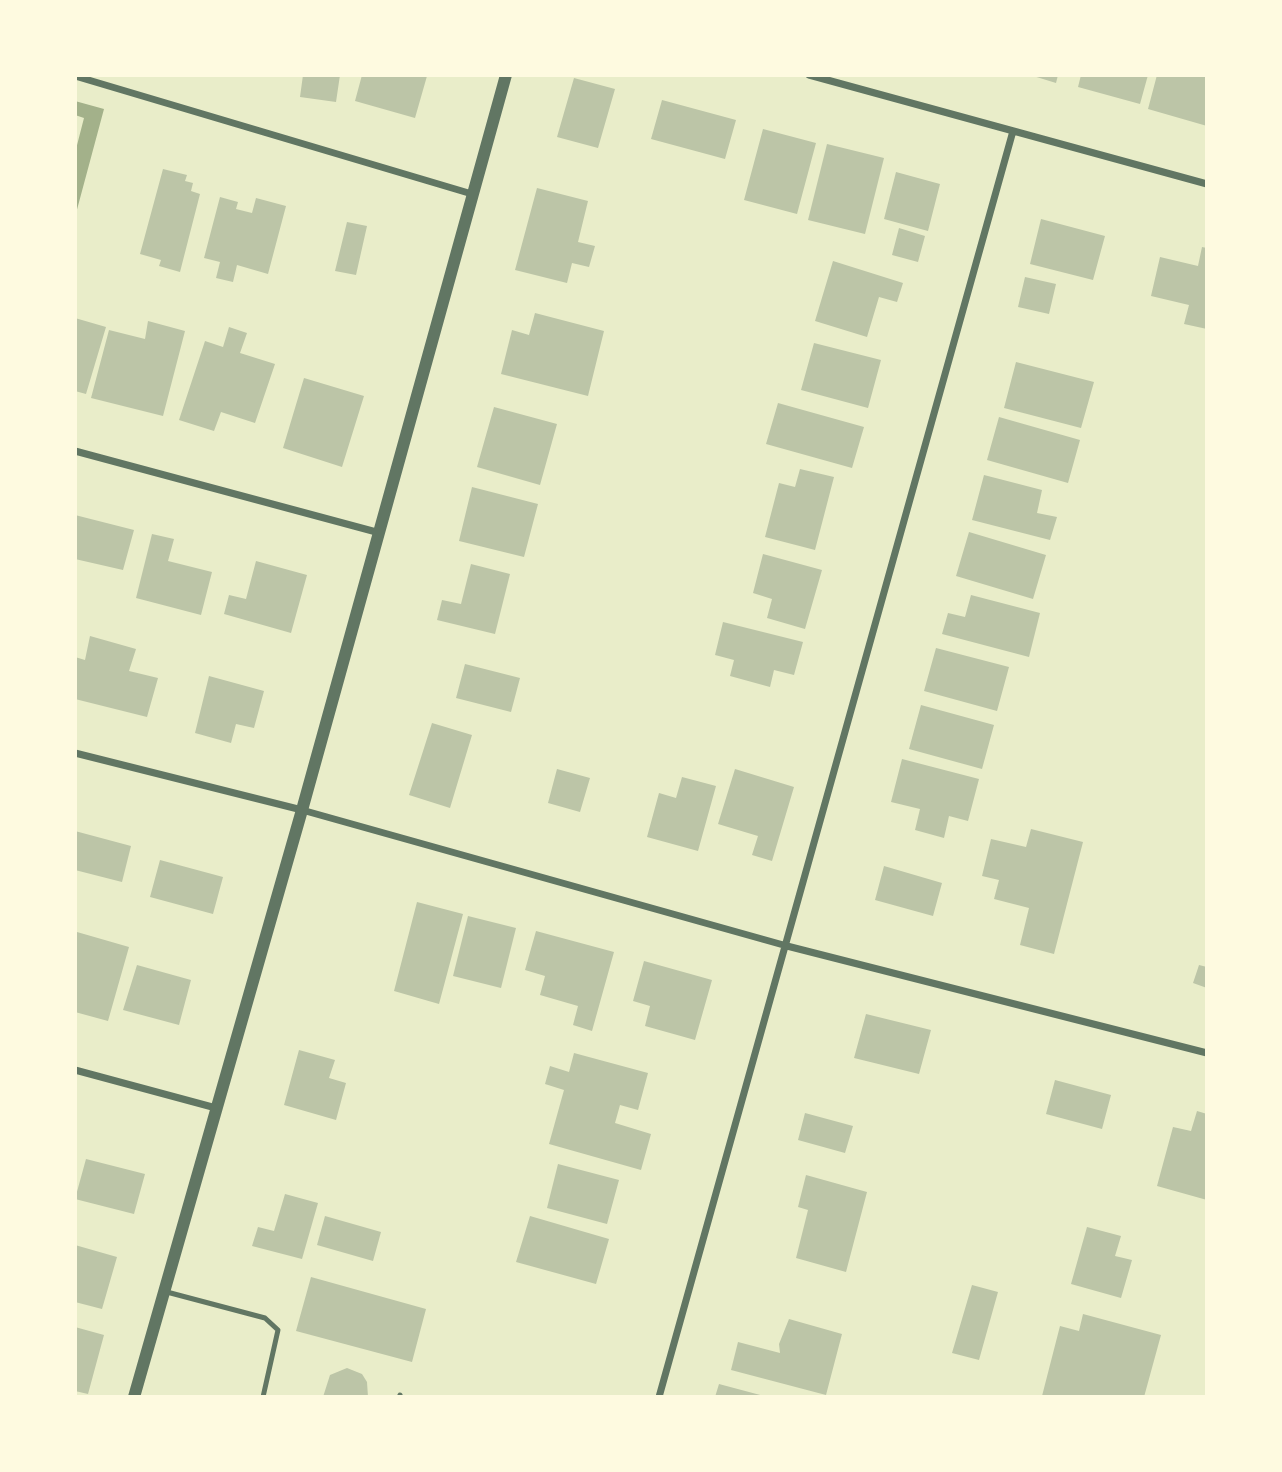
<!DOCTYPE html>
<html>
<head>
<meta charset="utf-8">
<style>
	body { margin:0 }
	#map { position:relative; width:1282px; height:1472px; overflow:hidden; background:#e9edc9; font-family:Quicksand,sans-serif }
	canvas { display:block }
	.frame { position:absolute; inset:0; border:77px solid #fefae0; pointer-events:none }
</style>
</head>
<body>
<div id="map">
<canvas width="1282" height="1472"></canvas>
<div class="frame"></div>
</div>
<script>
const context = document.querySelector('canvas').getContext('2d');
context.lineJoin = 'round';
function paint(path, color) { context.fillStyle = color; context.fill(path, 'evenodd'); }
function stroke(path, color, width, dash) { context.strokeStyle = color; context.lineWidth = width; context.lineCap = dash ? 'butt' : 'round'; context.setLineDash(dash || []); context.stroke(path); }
const water = new Path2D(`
	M75,101L104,109L75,217V153L84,118L75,115Z`);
const building = new Path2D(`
	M303,75H340L336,102L300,97Z
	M362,75L427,76L415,118L355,101Z
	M1030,75H1058L1056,83Z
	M1081,75H1148L1140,104L1078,87Z
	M1157,75H1207V126L1148,109Z
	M574,78L615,89L598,148L557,137Z
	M662,100L736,120L725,159L651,139Z
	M763,129L816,143L797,214L744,200Z
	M827,144L884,158L865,234L808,220Z
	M163,169L187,175L185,181L193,183L191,191L200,194L180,272L159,266L161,260L140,254Z
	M896,172L940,184L928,231L884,219Z
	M537,188L588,201L578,242L595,246L589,267L572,263L567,283L515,270Z
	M220,197L238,202L236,209L252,213L256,198L286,206L268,274L237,265L233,282L216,278L220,262L204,258Z
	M1041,219L1105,236L1093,280L1030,264Z
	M347,222L367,226L356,275L335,271Z
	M899,228L925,236L918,262L892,255Z
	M1202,247L1207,248V329L1184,324L1189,305L1151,296L1160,257L1198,266Z
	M833,261L903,283L897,302L879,297L867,337L815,321Z
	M1025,277L1056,284L1049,314L1018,307Z
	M535,313L604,331L588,396L501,374L512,330L529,335Z
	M75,318L106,327L86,394L75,391Z
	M148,321L185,331L163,416L91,398L109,330L145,339Z
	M229,327L247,333L240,353L275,364L255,423L221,412L214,431L179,420L205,341L223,347Z
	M814,343L881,360L868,408L801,390Z
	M1016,362L1094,382L1081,428L1004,408Z
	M304,378L364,396L342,467L283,448Z
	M778,403L864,427L852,468L766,444Z
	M494,407L557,424L540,485L477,467Z
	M999,417L1080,440L1068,483L987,460Z
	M800,469L834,477L815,550L765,537L779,483L795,487Z
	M984,475L1042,490L1037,513L1057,517L1050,540L972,520Z
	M472,487L538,504L524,557L459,541Z
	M75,515L134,530L123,570L75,559Z
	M969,532L1046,555L1033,599L956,576Z
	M152,534L174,539L168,561L212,572L201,615L136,598Z
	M763,554L822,570L805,629L767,618L772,599L753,593Z
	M256,561L307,575L291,633L224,614L229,595L246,599Z
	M471,564L510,574L495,634L437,620L442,600L461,604Z
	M971,595L1040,613L1029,657L942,634L948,613L965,617Z
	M723,622L803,642L794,675L774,670L770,687L730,676L734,660L715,655Z
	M90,636L136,649L129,671L158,678L147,717L75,699V657L85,660Z
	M936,648L1009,667L997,711L924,691Z
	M465,664L520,678L511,712L456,698Z
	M209,676L264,691L254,728L236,724L231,743L195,733Z
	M921,705L994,725L982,769L909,749Z
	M432,723L472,735L450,808L409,795Z
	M902,759L979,779L968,821L949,816L944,838L915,830L920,809L891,802Z
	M557,769L590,778L580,812L548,803Z
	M735,769L794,787L772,861L752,855L758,836L718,824Z
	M682,777L716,786L698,851L647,837L659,793L676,798Z
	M1031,829L1083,842L1054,954L1020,945L1029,908L994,899L999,880L982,876L991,839L1026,847Z
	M75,831L131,846L122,882L75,870Z
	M160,860L223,877L213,914L150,897Z
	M884,866L942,883L933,916L875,900Z
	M417,902L463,914L439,1004L394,991Z
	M468,916L516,928L501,988L453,976Z
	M536,931L614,952L592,1031L573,1025L578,1006L540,995L545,976L525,970Z
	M77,932L129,947L108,1021L75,1012V939Z
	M644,961L712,980L695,1040L645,1026L650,1006L633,1001Z
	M137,965L191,980L179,1025L123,1010Z
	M1199,965L1207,967V988L1193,983Z
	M866,1014L931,1030L919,1074L854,1058Z
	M299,1050L335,1060L329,1078L346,1083L336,1120L284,1105Z
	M574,1053L648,1073L638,1110L620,1105L615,1123L651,1134L641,1170L549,1144L564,1090L545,1084L550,1066L569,1072Z
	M1055,1080L1111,1095L1102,1129L1046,1114Z
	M1197,1111L1207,1114V1200L1157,1186L1173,1127L1191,1131Z
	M805,1113L853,1126L845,1153L798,1140Z
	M86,1159L145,1174L134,1214L75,1199Z
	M558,1164L619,1180L607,1224L547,1208Z
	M806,1175L867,1192L846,1272L796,1258L808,1210L798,1207Z
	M285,1194L318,1203L302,1259L252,1246L258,1227L274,1231Z
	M325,1216L381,1232L373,1261L317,1245Z
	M530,1216L609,1239L596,1284L516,1262Z
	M1087,1227L1121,1236L1115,1256L1132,1260L1121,1298L1071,1284Z
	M75,1245L117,1257L102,1309L75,1302Z
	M311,1277L426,1309L412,1362L296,1331Z
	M972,1285L998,1292L979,1360L952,1353Z
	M1083,1314L1161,1335L1144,1397L1042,1396L1060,1326L1079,1331Z
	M789,1319L842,1334L826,1395L731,1370L738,1342L780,1353L779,1344Z
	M75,1327L104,1335L88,1394L75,1391Z
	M347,1368L362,1374L367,1382L368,1397H323L330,1375Z
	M719,1384L764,1396V1397H715Z`);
const service = new Path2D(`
	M163,1291L265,1318L278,1330L263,1397
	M399,1397L400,1395`);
const minor = new Path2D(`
	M809,75L1207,184
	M75,76L472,194
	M75,451L380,533
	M75,753L302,810L787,946L1207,1053
	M75,1070L216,1108
	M659,1397L1013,131`);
const tertiary = new Path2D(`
	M134,1397L302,810L506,75`);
paint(water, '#a3b18a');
paint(building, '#bcc5a7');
stroke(service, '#617663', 5);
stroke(minor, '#617663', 7);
stroke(tertiary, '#617663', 12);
</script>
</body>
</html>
